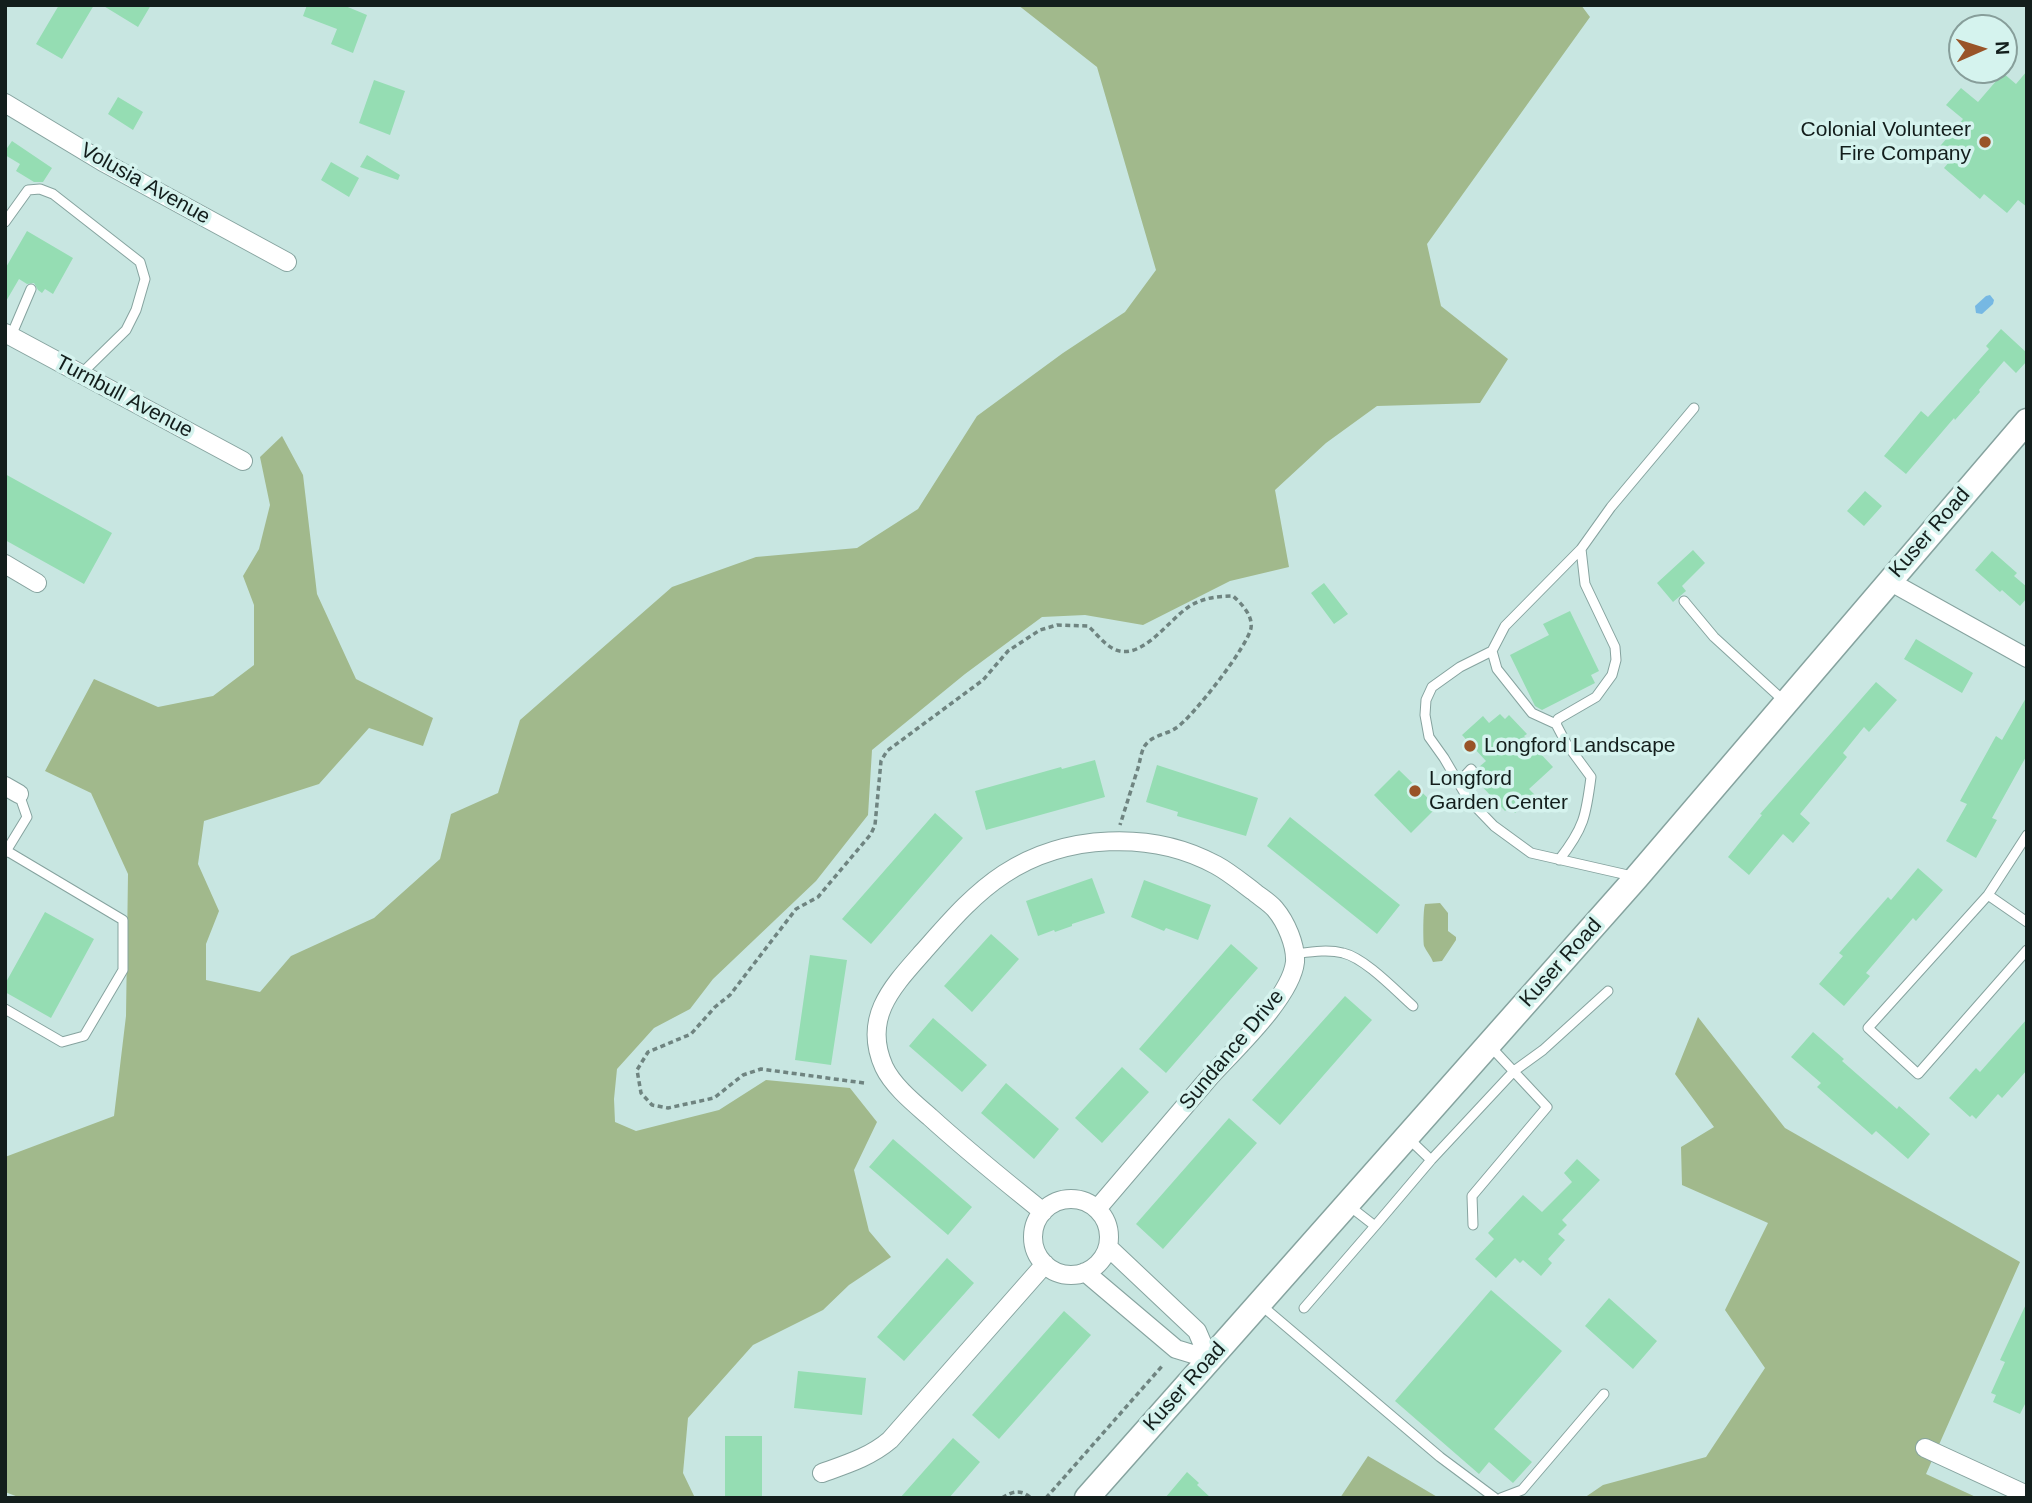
<!DOCTYPE html>
<html>
<head>
<meta charset="utf-8">
<style>
	body { margin:0 }
	#map { position:relative; width:2032px; height:1503px; overflow:hidden; background:#c8e6e1; font-family:Helvetica,sans-serif }
	canvas { display:block }
	.frame { position:absolute; inset:0; border:7px solid #131e1c; pointer-events:none }
	.north { position:absolute; left:1948px; top:14px; width:70px; height:70px; box-sizing:border-box; background:#d5f3ee; border:2px solid #879e9a; border-radius:50%; rotate:87deg; font-size:19px; font-weight:700; line-height:28px; text-align:center; color:#131e1c }
	.north::after { content:''; display:block; margin:auto; width:24px; height:32px; background:#995428; clip-path:polygon(50% 0,100% 100%,50% 72%,0 100%) }
</style>
</head>
<body>
<div id="map">
<canvas width="2032" height="1503"></canvas>
<div class="frame"></div>
<div class="north">N</div>
</div>
<script>
const context = document.querySelector('canvas').getContext('2d');
context.lineJoin = 'round';
function paint(path, color) { context.fillStyle = color; context.fill(path, 'evenodd'); }
function stroke(path, color, width, dash) { context.strokeStyle = color; context.lineWidth = width; context.lineCap = dash ? 'butt' : 'round'; context.setLineDash(dash || []); context.stroke(path); }
function write(font, color, halo, rows, align = 'center') {
  context.font = font + ' Helvetica,sans-serif'; context.lineWidth = 7; context.setLineDash([]); context.textBaseline = 'middle'; context.strokeStyle = halo; context.fillStyle = color; for (const [text, x, y, turn = 0] of rows) {
    context.save(); context.translate(x, y); context.rotate((+turn || 0) * Math.PI / 180); context.textAlign = isNaN(turn) ? turn : align; if (halo) context.strokeText(text, 0, 0); context.fillText(text, 0, 0); context.restore();
  }
}
const green = new Path2D(`
	M1018,5H1581L1590,17L1427,244L1441,306L1508,359L1480,403L1377,406L1326,443L1275,490L1289,567L1230,581L1143,625L1085,615L1042,617L965,674L872,750L868,815L816,881L713,979L690,1009L654,1028L617,1069L614,1099L615,1122L636,1131L719,1110L766,1080L850,1088L877,1122L854,1170L869,1231L891,1257L849,1285L823,1310L753,1345L688,1418L683,1473L695,1498H21L5,1492V1157L114,1116L126,1016L128,874L91,793L45,771L94,679L158,707L213,696L254,665V605L243,576L259,549L270,505L260,457L282,436L303,475L317,594L356,679L433,718L423,746L369,728L319,784L204,821L198,864L219,911L206,944V980L260,992L291,956L374,918L440,859L451,814L498,793L520,720L672,587L756,557L857,548L918,509L977,416L1063,353L1125,312L1156,270L1097,67Z
	M1440,903L1448,913V931L1456,937V940L1442,961L1433,962C1431,956 1426,951 1424,946C1423,940 1423,910 1425,904Z
	M1698,1017L1785,1128L2020,1262L1926,1474L1978,1498H1584L1603,1485L1706,1457L1765,1368L1725,1310L1768,1223L1682,1185L1681,1147L1714,1127L1675,1074Z
	M1368,1456L1439,1498H1340Z`);
const water = new Path2D(`
	M1990,295L1994,300L1993,304L1982,314L1976,313L1975,306L1986,296Z`);
const building = new Path2D(`
	M59,5H94L62,59L36,44Z
	M102,5H151L138,27Z
	M307,5H343L367,15L353,53L331,44L337,29L303,16Z
	M2027,71V207L2018,200L2007,213L1984,194L1980,199L1944,168L1949,162L1936,151L1963,119L1946,105L1961,88L1978,102L2003,73L2016,84Z
	M374,80L405,91L390,135L359,123Z
	M118,97L143,112L133,130L108,114Z
	M12,141L52,168L43,182H34L16,171L20,164L5,155V151Z
	M367,155L400,175L398,180L360,167Z
	M331,162L359,178L349,197L321,180Z
	M27,231L73,258L53,294L45,289L42,293L38,290L34,283L27,284L19,279L5,303V269Z
	M2001,329L2027,353V361L2016,373L2004,361L1979,390L1980,392L1955,420L1954,418L1906,474L1884,456L1921,411L1928,417L1989,349L1986,346Z
	M5,474L112,533L84,584L5,540Z
	M1865,491L1882,506L1864,526L1847,511Z
	M1693,550L1705,563L1682,586L1686,591L1673,602L1657,583Z
	M1992,551L2017,573L2014,576L2027,587V598L2020,606L2002,590L2000,592L1975,570Z
	M1324,583L1348,614L1334,624L1311,593Z
	M1570,611L1599,671L1591,675L1595,683L1542,710L1535,706L1510,655L1549,635L1543,624Z
	M1916,639L1973,673L1962,693L1904,659Z
	M1876,682L1897,700L1869,732L1864,727L1843,753L1847,757L1800,814L1810,823L1793,843L1783,834L1749,875L1728,857L1762,815L1760,814Z
	M2027,696V755L1992,818L1997,820L1976,858L1946,841L1967,804L1960,801L1996,736L2002,740Z
	M1500,714L1505,719L1509,715L1527,734L1524,736L1553,767L1529,789L1535,795L1515,813L1510,807L1505,811L1477,781L1482,776L1479,767L1486,761L1462,735L1483,716L1489,723Z
	M1095,760L1105,797L986,830L975,791L1061,767L1062,769Z
	M1157,765L1258,798L1246,836L1177,816L1178,812L1146,802Z
	M1399,770L1437,807L1411,833L1374,795Z
	M935,813L963,838L871,944L842,919Z
	M1290,817L1400,905L1377,934L1267,846Z
	M1918,868L1943,890L1916,921L1913,918L1866,973L1870,976L1844,1006L1819,984L1843,956L1839,953L1888,897L1891,900Z
	M1092,878L1105,913L1072,924V926L1055,932L1054,930L1038,936L1026,901Z
	M1144,880L1211,905L1198,940L1166,928L1164,931L1131,917Z
	M45,912L94,939L51,1018L5,992V984Z
	M991,934L1019,959L972,1012L944,986Z
	M1231,944L1258,968L1166,1073L1139,1049Z
	M810,955L847,960L831,1065L795,1060Z
	M1345,996L1372,1020L1280,1125L1252,1100Z
	M933,1018L987,1065L962,1092L909,1046Z
	M2027,1019V1070L2002,1098L1998,1094L1976,1119L1972,1115L1970,1117L1949,1098L1976,1068L1980,1072Z
	M1813,1032L1844,1059L1842,1061L1897,1109L1899,1106L1930,1134L1908,1159L1876,1131L1872,1135L1817,1087L1821,1083L1791,1057Z
	M1122,1067L1149,1092L1102,1143L1075,1118Z
	M1006,1083L1059,1129L1034,1159L981,1113Z
	M1229,1118L1257,1143L1163,1249L1136,1224Z
	M893,1139L972,1207L948,1235L869,1167Z
	M1577,1159L1600,1180L1562,1220L1567,1225L1558,1234L1565,1240L1548,1259L1552,1263L1541,1276L1523,1260L1520,1263L1515,1258L1496,1278L1475,1259L1494,1239L1488,1233L1523,1195L1542,1212L1572,1182L1564,1173Z
	M947,1258L974,1283L904,1361L877,1337Z
	M1491,1290L1562,1351L1494,1429L1532,1462L1513,1483L1489,1462L1479,1474L1395,1401Z
	M1609,1298L1657,1341L1633,1369L1585,1326Z
	M2027,1302V1400L2020,1414L1993,1402L1996,1395L1991,1393L2005,1362L2000,1360Z
	M1064,1311L1091,1335L999,1439L972,1415Z
	M798,1371L866,1378L862,1415L794,1408Z
	M725,1436H762V1498H725Z
	M953,1438L980,1462L949,1498H900Z
	M1187,1472L1199,1483L1197,1485L1211,1498H1165Z`);
const path = new Path2D(`
	M864,1083L761,1069L743,1075L714,1098L668,1108L652,1105L641,1093L637,1070L648,1052L691,1034L715,1007L730,995L796,909L818,897L871,834L875,825L881,761L887,751L983,680L1008,651L1040,630L1057,625L1088,626C1096,633 1103,643 1112,648C1139,664 1167,622 1187,608C1201,598 1217,596 1233,596C1242,604 1253,616 1251,628C1248,646 1192,718 1176,728C1166,735 1151,735 1144,747C1141,753 1140,761 1138,768C1132,787 1126,806 1120,825
	M1002,1498C1013,1491 1021,1489 1031,1498
	M1046,1498L1163,1365`);
const lane = new Path2D(`
	M5,222L28,190L40,189L53,194L140,262L145,279L136,310L126,330L81,374
	M11,336L31,289
	M1684,601L1714,637L1784,701
	M1492,651L1460,667L1432,687L1426,700L1425,715L1429,737L1444,758L1468,799L1494,826L1531,853L1632,876
	M1556,724L1532,713L1497,669L1492,651L1505,626L1581,549
	M1459,782L1471,769L1475,774
	M2027,835L1988,895L1868,1028L1918,1074L2027,950
	M5,853L27,817L19,794
	M1559,860C1584,828 1586,816 1591,777L1566,743L1556,724L1558,719L1596,697L1612,675L1616,660L1615,647L1585,584L1581,549L1611,507L1694,408
	M1988,895L2027,922
	M1294,954C1310,952 1328,949 1343,953C1365,958 1396,991 1413,1006
	M5,1009L62,1042L84,1036L123,970V920L7,851
	M1408,1138L1431,1160L1514,1071L1543,1050L1608,991
	M1348,1205L1375,1226L1431,1160
	M1473,1225L1472,1196L1547,1107L1490,1046
	M1261,1305L1440,1457L1495,1498
	M1304,1308L1375,1226
	M1501,1498L1522,1490L1604,1394`);
const street = new Path2D(`
	M5,103L103,162L287,262
	M5,333L243,461
	M5,564L37,583
	M1889,581L2027,658
	M5,786L19,794
	M1033 1237a38 38 0 1 1 76 0a38 38 0 1 1-76 0Z
	M1043,1212C1005,1181 966,1150 930,1117C914,1103 893,1086 884,1067C862,1018 892,987 923,952C948,924 972,895 1004,874C1065,834 1152,830 1216,865C1229,872 1241,882 1253,891C1260,897 1269,902 1275,909C1286,922 1296,945 1295,962C1291,998 1232,1052 1208,1079C1171,1122 1134,1166 1097,1209
	M1108,1247L1197,1331L1209,1359
	M1085,1272L1176,1349L1209,1359
	M1925,1448L2027,1495
	M822,1473C847,1464 870,1457 890,1440L1045,1264`);
const secondary = new Path2D(`
	M1087,1498L1637,877L2027,421`);
const markers = [
	[1985,142,7,"#995428"],
	[1470,746,7,"#995428"],
	[1415,791,7,"#995428"]
];
const poiNames = [
	["Colonial Volunteer",1971,130,"right"],
	["Fire Company",1971,154,"right"],
	["Longford Landscape",1484,746],
	["Longford",1429,779],
	["Garden Center",1429,803]
];
const streetNames = [
	["Volusia Avenue",145,184,29],
	["Turnbull Avenue",124,397,28],
	["Kuser Road",1930,533,-49],
	["Kuser Road",1561,963,-48],
	["Sundance Drive",1232,1050,-50],
	["Kuser Road",1185,1387,-48]
];
paint(green, '#a1b98c');
paint(water, '#76b8e3');
paint(building, '#95ddb3');
stroke(lane, '#86a39f', 11);
stroke(street, '#86a39f', 20);
stroke(secondary, '#86a39f', 27);
stroke(path, '#6f8480', 3.5, [5, 3.5]);
stroke(lane, '#fff', 9);
stroke(street, '#fff', 18);
stroke(secondary, '#fff', 24);
for (const [x, y, r, color] of markers) { const dot = new Path2D(); dot.arc(x, y, r, 0, 2 * Math.PI); context.fillStyle = color; context.fill(dot); stroke(dot, '#d5f3ee', 2.5); }
write('21px', '#131e1c', '#d5f3ee', poiNames, 'left');
write('21px', '#131e1c', '#d5f3ee', streetNames);
</script>
</body>
</html>
